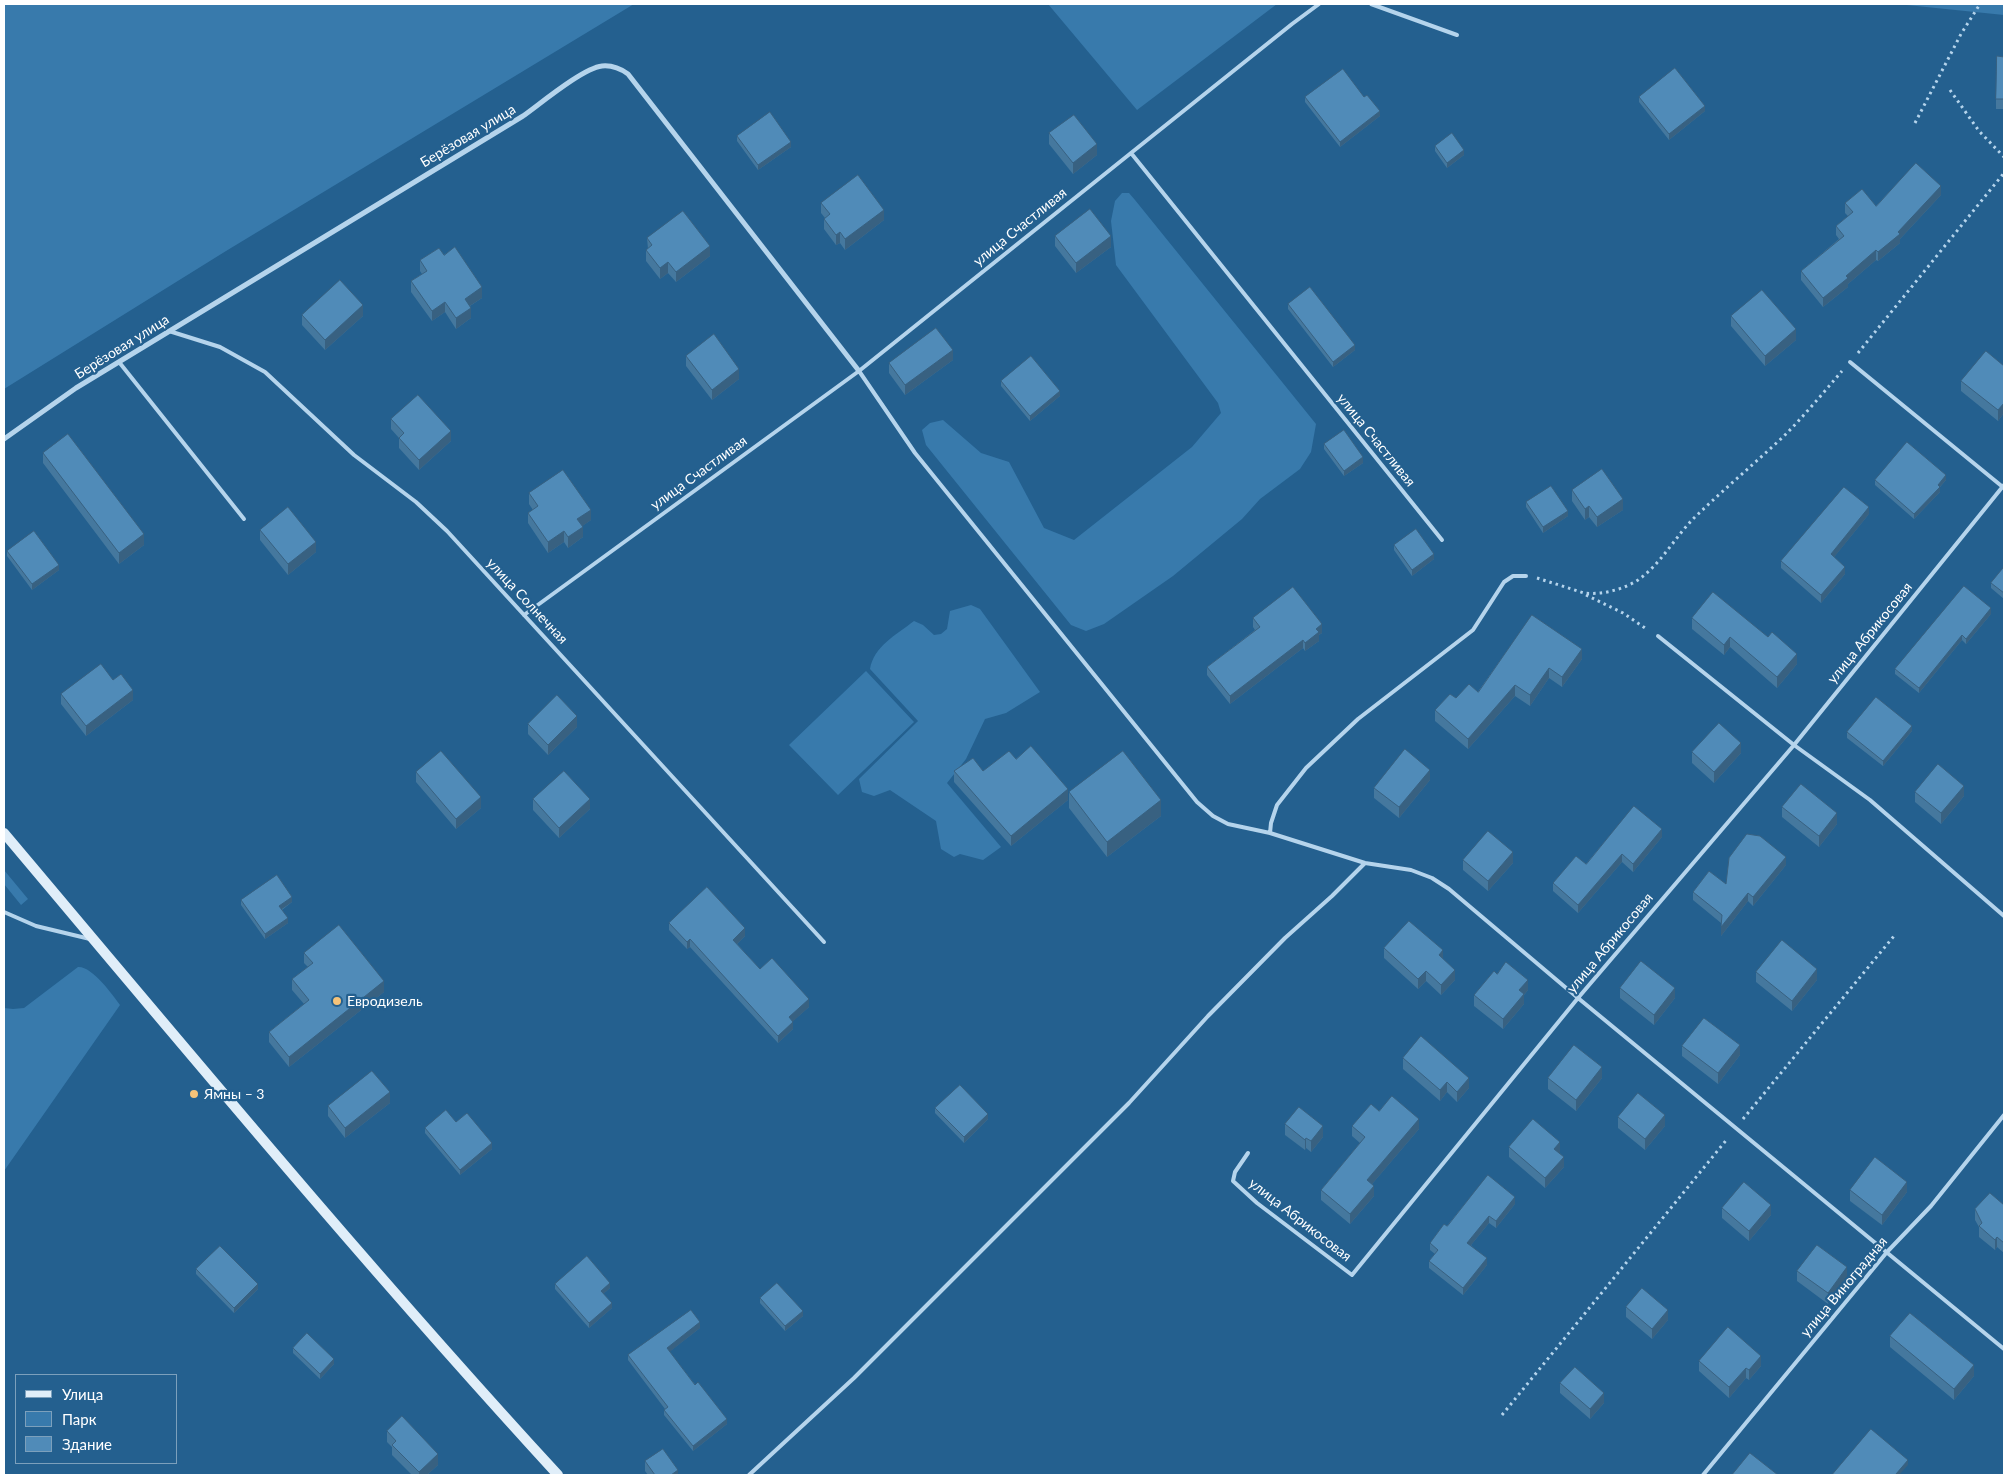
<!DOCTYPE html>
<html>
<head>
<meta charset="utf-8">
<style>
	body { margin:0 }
	#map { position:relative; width:2008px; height:1479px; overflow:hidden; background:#24608f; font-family:Lato,sans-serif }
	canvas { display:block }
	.frame { position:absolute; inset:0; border:5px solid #fff; pointer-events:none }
	.legend { position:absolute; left:15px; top:1374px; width:162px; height:90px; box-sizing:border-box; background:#24608f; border:1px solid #7ca0bc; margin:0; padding:6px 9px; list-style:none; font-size:15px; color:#fff }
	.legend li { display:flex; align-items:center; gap:10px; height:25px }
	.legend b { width:25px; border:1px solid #7ca0bc }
</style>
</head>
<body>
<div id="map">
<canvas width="2008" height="1479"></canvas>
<div class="frame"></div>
<ul class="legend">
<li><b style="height:6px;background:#e0eef9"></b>Улица</li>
<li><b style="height:14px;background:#387aac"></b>Парк</li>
<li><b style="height:14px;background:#508bb8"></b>Здание</li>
</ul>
</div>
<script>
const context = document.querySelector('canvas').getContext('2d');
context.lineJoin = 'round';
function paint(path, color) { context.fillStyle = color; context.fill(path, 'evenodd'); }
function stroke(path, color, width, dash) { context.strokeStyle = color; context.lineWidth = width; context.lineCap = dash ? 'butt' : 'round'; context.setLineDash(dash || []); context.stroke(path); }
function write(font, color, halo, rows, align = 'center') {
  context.font = font + ' Lato,sans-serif'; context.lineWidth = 4.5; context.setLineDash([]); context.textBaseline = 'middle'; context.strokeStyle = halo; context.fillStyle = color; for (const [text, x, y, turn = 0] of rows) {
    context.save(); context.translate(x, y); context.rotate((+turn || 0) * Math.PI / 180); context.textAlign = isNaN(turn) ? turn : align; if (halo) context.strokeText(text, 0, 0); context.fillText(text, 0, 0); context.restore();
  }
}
const green = new Path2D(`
	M4,4H634L226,251L4,389Z
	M1048,4H1277L1137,110Z
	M1897,4H2004V15Z
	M1122,193H1129L1135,200L1316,424L1311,452L1300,469L1260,499L1242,519L1173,576L1104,624L1086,631L1071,625L926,445L922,430L930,423L943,420L981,453L1009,462L1044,528L1074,540L1192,447L1221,413L1218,403L1116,265L1111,221L1115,201Z
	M971,605L980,609L1040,692L1006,713L985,719L966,759L947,783L1001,847L983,860L960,854L954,857L941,849L936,821L890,790L874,796L862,792L859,779L918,721L870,669C874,646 896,635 914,621L923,625L934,635L941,634L947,629L950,611Z
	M866,671L914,722L838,795L789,745Z
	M4,870L28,899L21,905L4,884Z
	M78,967C92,966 112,994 120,1005L4,1171V1008L13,1009L24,1008Z`);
const path = new Path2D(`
	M1950,90L1979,131L2004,157
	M1915,123L1961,34L1980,4
	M1858,353L2004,173
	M1537,578L1584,593C1602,595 1622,590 1638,580C1661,564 1675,537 1694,518C1723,490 1754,464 1784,436C1804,416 1823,393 1842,371
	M1586,595L1623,613L1648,630
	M1743,1119L1894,936
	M1502,1415L1728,1138`);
const service = new Path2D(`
	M1371,4L1457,35
	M1131,153L1292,24L1319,4
	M169,331L220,347L265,372L354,455L416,502L447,531L824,942
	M119,362L244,519
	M1850,362L2004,488
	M859,371L915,453L1197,802L1213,816L1228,824L1270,833L1365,863L1411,870L1432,878L1449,889L1578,998L2004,1349
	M524,615L859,371L1131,153L1442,540
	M1658,636L1794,745L1870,800L2004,916
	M1270,833L1271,823L1277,805L1306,768L1358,719L1473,630L1504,582L1513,576H1526
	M4,912L36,926L90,939
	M1248,1153L1235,1172L1233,1181L1257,1203L1352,1275L1578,998L1794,745L2004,485
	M749,1475L854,1378L1129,1103L1208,1016L1285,938L1332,896L1365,863
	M1703,1475L1887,1252L1931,1206L2004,1115`);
const minor = new Path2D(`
	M4,439L76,388L523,116C540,104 583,68 602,66C612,65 621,69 628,74L859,371`);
const secondary = new Path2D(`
	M4,833C186,1049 367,1267 558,1475`);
const wall = new Path2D(`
	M2004,57V109H1996V99Z
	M1305,97H1364L1380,116L1340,147L1305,102Z
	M1639,97L1705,111L1669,140L1639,102Z
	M1049,133L1097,155L1073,174L1049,144Z
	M737,136L791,147L758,170L737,141Z
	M1435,146L1464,155L1447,168L1435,151Z
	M1941,195L1900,239V243L1878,261L1876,260L1848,284V287L1823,307L1801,280V271L1839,239L1836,235V226L1848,216L1845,213V203L1876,206Z
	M821,203L884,220L845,250L840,243L836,245L824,229V219L825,218L821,213Z
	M1055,236L1111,247L1076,273L1055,246Z
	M647,238L710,256L676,282L668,273L660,279L646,261V250L648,249Z
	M444,255L482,298L470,306L471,318L456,329L445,312L432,321L411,292V281L422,274L420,271V260Z
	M1288,304L1355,350L1333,367L1288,309Z
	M302,315L363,316L325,350L302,325Z
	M1731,316L1796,340L1765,366L1731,326Z
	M686,356L739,379L712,400L686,366Z
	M953,360L905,395L889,373V363Z
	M2004,366V413L1998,421L1961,391V381Z
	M1001,381L1060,396L1030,421L1001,386Z
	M391,419L451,441L419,470L399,448V438L391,429Z
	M1324,444L1363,463L1344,476L1324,449Z
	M43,453L144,545L119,564L43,463Z
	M1875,480H1946L1940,487V492L1914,519L1875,485Z
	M1572,490L1623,510L1597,527L1589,517L1585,520L1572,501Z
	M529,493L591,520L582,526L583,537L568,548L564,542L548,553L528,523V513L533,510L529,504Z
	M1526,502L1568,516L1543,533L1526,507Z
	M1869,514L1834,557L1845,574L1821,603L1781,568V561Z
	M260,530L316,552L288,575L260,540Z
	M1394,545L1434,559L1412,576L1394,550Z
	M7,551L59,570L32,590L7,556Z
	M2004,567V599L1991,588V583Z
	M1991,614L1966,644L1962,640L1919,693L1895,674V669Z
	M1532,615L1582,659L1562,687L1549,678L1530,706L1515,696L1468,749L1435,721V710L1456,698L1478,692Z
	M1253,618L1322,633L1319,635V641L1305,651L1303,648L1230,704L1207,675V667L1255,630L1253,627Z
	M1692,618L1797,664L1777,688L1730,647L1724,655L1692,629Z
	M113,680L133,700L86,736L61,704V694Z
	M528,724L577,727L548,755L528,734Z
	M1912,731L1883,766L1847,738V732Z
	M1692,752L1741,753L1714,783L1692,763Z
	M1016,759L1068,800L1011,846L954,782V771H983Z
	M416,772L481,808L456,829L416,782Z
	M1430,780L1399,818L1374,798V788Z
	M1069,792L1161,816L1107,857L1069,808Z
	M1915,792L1964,796L1941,824L1915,802Z
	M533,799L590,809L559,838L533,810Z
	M1782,807L1837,824L1819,847L1782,817Z
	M1662,837L1633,872L1622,862L1578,913L1553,891V883L1586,864Z
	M1463,860L1513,863L1488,891L1463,870Z
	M1786,865L1753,906L1748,901L1721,936V923L1693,900V892L1726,884Z
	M241,900L292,902L282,910L288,923L265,939L241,905Z
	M669,923L745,936L737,944L760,969L809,1007L793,1021V1029L778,1043L690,947L687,949L669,930Z
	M1384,948L1443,960L1455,980L1441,995L1426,981L1418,989L1384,958Z
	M304,953L384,992L289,1067L269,1042V1032L304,1004L292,990V979L308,967L304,963Z
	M1756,972L1817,980L1792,1011L1756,982Z
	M1497,974L1528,990L1524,995V1004L1503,1029L1474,1006V995Z
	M1620,988L1675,998L1654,1025L1620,998Z
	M1682,1046L1740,1055L1718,1084L1682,1056Z
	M1403,1058L1469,1088L1457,1102L1447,1092L1440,1101L1403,1069Z
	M1548,1078H1602L1576,1111L1548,1089Z
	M390,1103L345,1138L328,1116V1106Z
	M935,1108L988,1119L964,1143L935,1113Z
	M1379,1111L1419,1129L1372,1184L1374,1196L1350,1224L1321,1200V1190L1360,1143L1352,1136V1126Z
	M1618,1117L1665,1126L1645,1150L1618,1128Z
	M456,1122L492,1149L460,1175L425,1133V1128Z
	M1285,1124L1323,1137L1311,1152L1306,1148L1305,1150L1285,1135Z
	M1509,1147L1560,1153L1564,1167L1545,1188L1509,1157Z
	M1850,1190L1907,1192L1882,1225L1850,1201Z
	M1515,1204L1496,1228L1489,1223L1471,1245L1487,1265L1463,1295L1429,1268V1261L1435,1254L1430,1250V1243L1447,1226Z
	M2004,1205V1253L1997,1247L1995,1250L1979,1237V1227L1975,1220V1209Z
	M1722,1208L1771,1215L1749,1241L1722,1218Z
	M196,1269L258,1289L234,1313L196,1274Z
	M1797,1271L1847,1278L1828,1304L1797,1281Z
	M555,1284L610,1288L603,1294L612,1308L589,1328L555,1289Z
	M760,1298L803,1316L785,1331L760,1303Z
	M1626,1307L1668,1320L1652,1339L1626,1317Z
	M700,1328L669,1352L727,1424L693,1451L664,1415V1410L665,1409L628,1360V1355Z
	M1890,1336L1974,1376L1954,1400L1890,1347Z
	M293,1348L334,1364L320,1379L293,1353Z
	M1699,1361L1761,1366L1749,1380L1746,1378L1729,1398L1699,1371Z
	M1560,1383L1604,1403L1590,1419L1560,1393Z
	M387,1431L438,1465L427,1475H412L392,1455V1447L387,1442Z
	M645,1461L678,1475H648L645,1471Z`);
const shadedWall = new Path2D(`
	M1705,106V111L1669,140V134Z
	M1380,111V116L1340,147V142Z
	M791,142V147L758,170V165Z
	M1097,144V155L1073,174V163Z
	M1464,150V155L1447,168V163Z
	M1941,186V195L1900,239V243L1878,261V252Z
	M884,210V220L845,250V239Z
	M840,232V243L836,245V235Z
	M1111,236V247L1076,273V263Z
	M710,246V256L676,282V272Z
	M1876,250V260L1848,284V287L1823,307V298L1846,276Z
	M668,262V273L660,279V268Z
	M482,287V298L465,309V299Z
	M445,302V312L432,321V311Z
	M363,305V316L325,350V340Z
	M471,308V318L456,329V318Z
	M1796,329V340L1765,366V356Z
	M1355,345V350L1333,367V362Z
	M953,350V360L905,395V385Z
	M739,369V379L712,400V390Z
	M1060,391V396L1030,421V416Z
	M2004,403V413L1998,421V410Z
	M451,431V441L419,470V460Z
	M1363,457V463L1344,476V471Z
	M1946,475V480L1938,489L1940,487V492L1914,519V514Z
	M1623,499V510L1597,527V517Z
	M1589,506V517L1585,520V509Z
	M1869,507V514L1831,561V554Z
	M591,510V520L577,530V519Z
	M1568,511V516L1543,533V527Z
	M583,527V537L568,548V537Z
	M564,531V542L548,553V542Z
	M144,534V545L119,564V553Z
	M316,542V552L288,575V564Z
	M1434,554V559L1412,576V570Z
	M59,565V570L32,590V584Z
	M1845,567V574L1821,603V595Z
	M1991,608V614L1966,644V639Z
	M1322,624V633L1319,635V641L1305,651V643L1316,629Z
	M1962,635V640L1919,693V688Z
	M1730,637V647L1724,655V645Z
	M1303,640V648L1230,704V696Z
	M1582,649V659L1562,687V677Z
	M1797,654V664L1777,688V677Z
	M1549,668V678L1530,706V695Z
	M1515,685V696L1468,749V739Z
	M133,690V700L86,736V726Z
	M577,716V727L548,755V745Z
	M1912,726V731L1883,766V761Z
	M1741,743V753L1714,783V772Z
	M1430,770V780L1399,818V807Z
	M1964,786V796L1941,824V813Z
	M1068,789V800L1011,846V836Z
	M481,797V808L456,829V819Z
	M590,799V809L559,838V828Z
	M1161,800V816L1107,857V842Z
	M1837,813V824L1819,847V836Z
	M1662,829V837L1633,872V864Z
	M1513,852V863L1488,891V881Z
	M1622,854V862L1578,913V905Z
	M1786,857V865L1753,906V897Z
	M1748,893V901L1721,936V927Z
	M292,897V902L279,911V906Z
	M288,918V923L265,939V934Z
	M745,928V936L733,948V940Z
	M690,939V947L687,949V942Z
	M1443,950V961L1439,955Z
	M1817,969V980L1792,1011V1001Z
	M1455,970V980L1441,995V985Z
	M1426,971V981L1418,989V979Z
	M1528,980V990L1524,995V1004L1503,1029V1019L1519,990Z
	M384,981V992L289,1067V1057Z
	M1675,988V998L1654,1025V1015Z
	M809,999V1007L789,1025V1017Z
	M793,1022V1029L778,1043V1036Z
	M1740,1045V1055L1718,1084V1073Z
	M1602,1067V1078L1576,1111V1100Z
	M1469,1078V1088L1457,1102V1092Z
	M1447,1082V1092L1440,1101V1090Z
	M390,1092V1103L345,1138V1128Z
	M988,1114V1119L964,1143V1137Z
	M1665,1115V1126L1645,1150V1139Z
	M1419,1119V1129L1367,1190V1180Z
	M1323,1126V1137L1311,1152V1141Z
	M1306,1138V1148L1305,1150V1140Z
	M1560,1142V1153L1554,1159V1149Z
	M492,1143V1149L460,1175V1170Z
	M1564,1157V1167L1545,1188V1178Z
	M1907,1182V1192L1882,1225V1215Z
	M1374,1186V1196L1350,1224V1214Z
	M1515,1197V1204L1496,1228V1221Z
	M1771,1205V1215L1749,1241V1231Z
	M1489,1216V1223L1467,1250V1243Z
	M1997,1237V1247L1995,1250V1240Z
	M1487,1258V1265L1463,1295V1288Z
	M1847,1267V1278L1828,1304V1293Z
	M610,1283V1288L601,1296V1291Z
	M258,1284V1289L234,1313V1308Z
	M612,1303V1308L589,1328V1323Z
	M1668,1310V1320L1652,1339V1329Z
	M803,1311V1316L785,1331V1326Z
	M700,1322V1328L667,1354V1348Z
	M1761,1356V1366L1749,1380V1370Z
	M334,1359V1364L320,1379V1374Z
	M1974,1365V1376L1954,1400V1389Z
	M1746,1368V1378L1729,1398V1387Z
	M1604,1393V1403L1590,1419V1409Z
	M727,1419V1424L693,1451V1446Z
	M438,1454V1465L427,1475H419V1472Z
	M1908,1460V1465L1899,1475H1896V1474Z
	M678,1470V1475H671Z`);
const building = new Path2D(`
	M1997,56L2004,57V99H1996Z
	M1675,68L1705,106L1669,134L1639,97Z
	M1343,69L1364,97L1367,95L1380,111L1340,142L1305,97Z
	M770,112L791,142L758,165L737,136Z
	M1074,115L1097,144L1073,163L1049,133Z
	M1452,133L1464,150L1447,163L1435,146Z
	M1916,163L1941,186L1898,232L1900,234L1878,252L1876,250L1846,276L1848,278L1823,298L1801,271L1844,236L1836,226L1853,212L1845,203L1862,189L1876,206Z
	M858,175L884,210L845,239L840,232L836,235L824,219L830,214L821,203Z
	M1090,209L1111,236L1076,263L1055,236Z
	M683,211L710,246L676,272L668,262L660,268L646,250L652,245L647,238Z
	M455,247L482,287L465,299L471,308L456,318L445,302L432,311L411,281L427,271L420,260L439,248L444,255Z
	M340,280L363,305L325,340L302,315Z
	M1310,287L1355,345L1333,362L1288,304Z
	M1762,290L1796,329L1765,356L1731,316Z
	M936,328L953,350L905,385L889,363Z
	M714,334L739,369L712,390L686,356Z
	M1986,351L2004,366V403L1998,410L1961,381Z
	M1031,356L1060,391L1030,416L1001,381Z
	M418,395L451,431L419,460L399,438L404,433L391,419Z
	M1344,430L1363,457L1344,471L1324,444Z
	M68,434L144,534L119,553L43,453Z
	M1907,442L1946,475L1938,485L1940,487L1914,514L1875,480Z
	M1602,469L1623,499L1597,517L1589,506L1585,509L1572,490Z
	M563,470L591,510L577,519L583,527L568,537L564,531L548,542L528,513L538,506L529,493Z
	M1551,486L1568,511L1543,527L1526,502Z
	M1844,487L1869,507L1831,554L1845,567L1821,595L1781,561Z
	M288,507L316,542L288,564L260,530Z
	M1416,529L1434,554L1412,570L1394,545Z
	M34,531L59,565L32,584L7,551Z
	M2004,567V593L1991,583Z
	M1964,586L1991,608L1966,639L1962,635L1919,688L1895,669Z
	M1293,587L1322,624L1316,629L1319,632L1305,643L1303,640L1230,696L1207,667L1260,627L1253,618Z
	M1713,592L1768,637L1772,632L1797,654L1777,677L1730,637L1724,645L1692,618Z
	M1532,615L1582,649L1562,677L1549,668L1530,695L1515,685L1468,739L1435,710L1450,694L1456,698L1469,684L1478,692Z
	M101,664L113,680L121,674L133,690L86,726L61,694Z
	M557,695L577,716L548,745L528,724Z
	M1876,697L1912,726L1883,761L1847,732Z
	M1719,723L1741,743L1714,772L1692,752Z
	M1031,746L1068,789L1011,836L954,771L973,758L983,771L1009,751L1016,759Z
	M1405,749L1430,770L1399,807L1374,788Z
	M441,751L481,797L456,819L416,772Z
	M1123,751L1161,800L1107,842L1069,792Z
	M1938,764L1964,786L1941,813L1915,792Z
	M564,771L590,799L559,828L533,799Z
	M1801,784L1837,813L1819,836L1782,807Z
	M1634,806L1662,829L1633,864L1622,854L1578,905L1553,883L1576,856L1586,864Z
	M1488,831L1513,852L1488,881L1463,860Z
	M1747,834L1760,836L1786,857L1753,897L1748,893L1721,927L1722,915L1693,892L1709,871L1726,884L1729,858Z
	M277,875L292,897L279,906L288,918L265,934L241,900Z
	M707,887L745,928L733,940L760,969L772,958L809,999L789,1017L793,1022L778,1036L690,939L687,942L669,923Z
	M1409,921L1443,950L1439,955L1455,970L1441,985L1426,971L1418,979L1384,948Z
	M339,925L384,981L289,1057L269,1032L309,1000L292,979L313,963L304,953Z
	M1782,940L1817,969L1792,1001L1756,972Z
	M1641,961L1675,988L1654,1015L1620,988Z
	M1506,962L1528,980L1519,990L1524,994L1503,1019L1474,995L1494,971L1497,974Z
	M1704,1018L1740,1045L1718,1073L1682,1046Z
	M1421,1036L1469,1078L1457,1092L1447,1082L1440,1090L1403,1058Z
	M1574,1045L1602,1067L1576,1100L1548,1078Z
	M372,1071L390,1092L345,1128L328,1106Z
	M960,1085L988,1114L964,1137L935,1108Z
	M1638,1093L1665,1115L1645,1139L1618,1117Z
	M1392,1096L1419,1119L1367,1180L1374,1186L1350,1214L1321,1190L1365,1137L1352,1126L1371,1104L1379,1111Z
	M1299,1107L1323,1126L1311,1141L1306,1138L1305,1140L1285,1124Z
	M446,1110L456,1122L467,1113L492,1143L460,1170L425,1128Z
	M1533,1119L1560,1142L1554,1149L1564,1157L1545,1178L1509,1147Z
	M1875,1157L1907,1182L1882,1215L1850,1190Z
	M1488,1175L1515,1197L1496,1221L1489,1216L1467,1243L1487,1258L1463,1288L1429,1261L1438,1250L1430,1243L1444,1224L1447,1226Z
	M1744,1182L1771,1205L1749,1231L1722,1208Z
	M1990,1193L2004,1205V1243L1997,1237L1995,1240L1979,1226L1982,1223L1975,1209Z
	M1817,1245L1847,1267L1828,1293L1797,1271Z
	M220,1246L258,1284L234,1308L196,1269Z
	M587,1256L610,1283L601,1291L612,1303L589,1323L555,1284Z
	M777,1283L803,1311L785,1326L760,1298Z
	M1642,1288L1668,1310L1652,1329L1626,1307Z
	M691,1310L700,1322L667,1348L695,1385L698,1382L727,1419L693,1446L664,1410L668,1407L628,1355Z
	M1910,1313L1974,1365L1954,1389L1890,1336Z
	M1728,1327L1761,1356L1749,1370L1746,1368L1729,1387L1699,1361Z
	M307,1333L334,1359L320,1374L293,1348Z
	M1575,1367L1604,1393L1590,1409L1560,1383Z
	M402,1416L438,1454L419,1472L392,1445L396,1441L387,1431Z
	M1871,1429L1908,1460L1896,1474L1898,1475H1832Z
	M663,1449L678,1470L671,1475H655L645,1461Z
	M1750,1453L1778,1475H1732Z`);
const markers = [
	[337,1001,5,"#f6c379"],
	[194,1094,5,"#f6c379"]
];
const streetNames = [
	["Берёзовая улица",468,136,-31],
	["улица Счастливая",1020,227,-39],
	["Берёзовая улица",122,347,-32],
	["улица Счастливая",1376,440,51],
	["улица Счастливая",699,473,-36],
	["улица Солнечная",527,601,47],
	["улица Абрикосовая",1870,633,-51],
	["улица Абрикосовая",1610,943,-50],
	["улица Абрикосовая",1300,1220,38],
	["улица Виноградная",1844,1287,-50]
];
const poiNames = [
	["Евродизель",347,1001],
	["Ямны – 3",204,1094]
];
paint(green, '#387aac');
stroke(path, '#b5d4ec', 3, [2.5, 4]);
stroke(service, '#b5d4ec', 4);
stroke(minor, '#b5d4ec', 5);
stroke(secondary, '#e0eef9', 10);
paint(wall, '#45789e');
paint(shadedWall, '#386181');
paint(building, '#508bb8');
stroke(building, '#386181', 1);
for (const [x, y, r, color] of markers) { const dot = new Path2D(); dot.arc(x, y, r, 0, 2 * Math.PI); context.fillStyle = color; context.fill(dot); stroke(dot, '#24608f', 2); }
write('14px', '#fff', '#24608f', streetNames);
write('14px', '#fff', '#24608f', poiNames, 'left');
</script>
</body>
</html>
